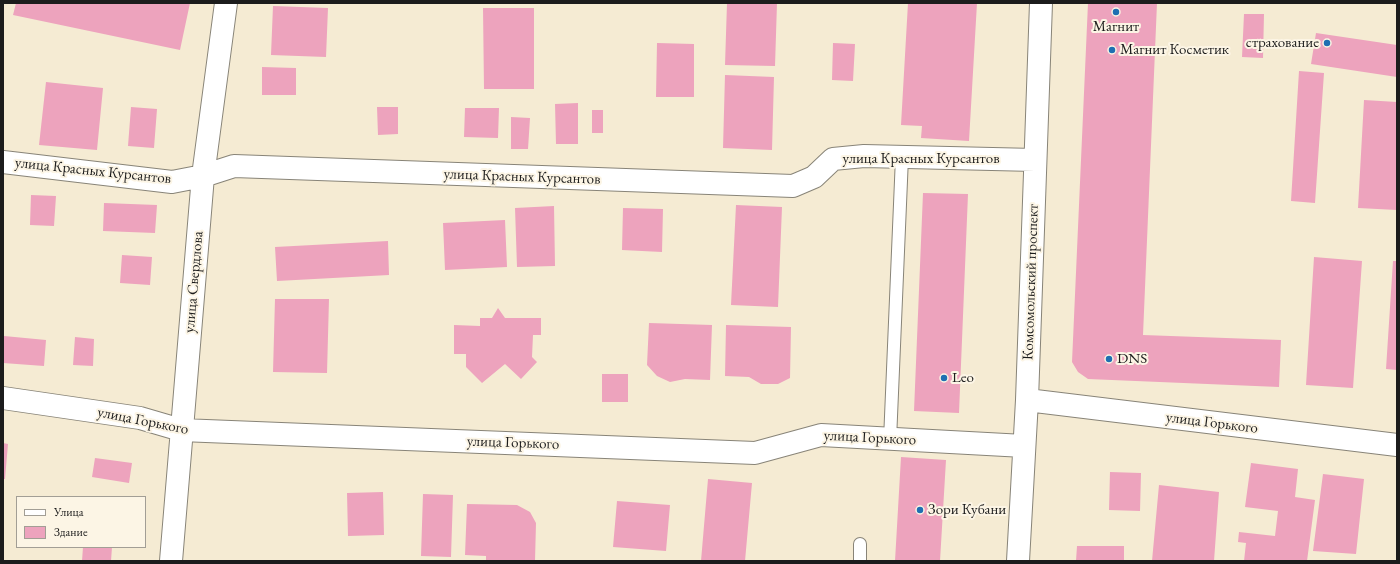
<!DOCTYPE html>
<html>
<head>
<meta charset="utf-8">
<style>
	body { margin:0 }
	#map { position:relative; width:1400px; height:564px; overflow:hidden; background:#f5ebd3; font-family:"EB Garamond",serif }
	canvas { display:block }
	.frame { position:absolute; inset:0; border:4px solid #1c1c1c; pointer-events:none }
	.legend { position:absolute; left:16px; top:496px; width:130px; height:52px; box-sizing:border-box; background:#fcf5e5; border:1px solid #a29e95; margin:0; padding:5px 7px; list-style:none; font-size:12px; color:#1c1c1c }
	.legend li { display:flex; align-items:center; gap:8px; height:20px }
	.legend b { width:20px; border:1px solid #a29e95 }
</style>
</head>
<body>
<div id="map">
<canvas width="1400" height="564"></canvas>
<div class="frame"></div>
<ul class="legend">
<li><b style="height:5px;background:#fff"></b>Улица</li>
<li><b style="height:11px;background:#eda3bd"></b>Здание</li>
</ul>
</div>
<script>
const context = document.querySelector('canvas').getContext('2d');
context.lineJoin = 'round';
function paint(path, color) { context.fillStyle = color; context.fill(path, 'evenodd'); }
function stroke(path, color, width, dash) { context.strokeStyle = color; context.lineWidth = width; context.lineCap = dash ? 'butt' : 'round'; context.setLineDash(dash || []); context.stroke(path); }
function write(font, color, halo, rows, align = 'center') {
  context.font = font + ' "EB Garamond",serif'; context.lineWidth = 4; context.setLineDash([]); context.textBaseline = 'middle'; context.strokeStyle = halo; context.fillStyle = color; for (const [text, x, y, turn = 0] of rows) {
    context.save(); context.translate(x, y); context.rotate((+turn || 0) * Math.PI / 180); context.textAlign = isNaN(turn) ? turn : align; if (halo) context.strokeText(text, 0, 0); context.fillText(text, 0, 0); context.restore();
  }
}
const building = new Path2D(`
	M16,3H190L180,50L13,15Z
	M727,3H777L775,66L725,65Z
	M908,3H977L969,141L921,138L922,126L901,125Z
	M1088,3H1157L1143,335L1281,340L1279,387L1088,379L1078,372L1072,362Z
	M273,6L328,8L326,57L271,55Z
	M483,8H534V89H484Z
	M1244,14H1264L1263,58L1242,57Z
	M1316,33L1397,45V77L1311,64Z
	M657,43L694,44V97H656Z
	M833,43L855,44L853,81L832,80Z
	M262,67L296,68V95H262Z
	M1299,71L1324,73L1315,203L1291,201Z
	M725,75L774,77L772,150L723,148Z
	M46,82L103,88L97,150L39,145Z
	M1364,100L1397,102V210L1358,208Z
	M578,103V144H556L555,104Z
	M131,107L157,109L154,148L128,146Z
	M377,107H398V134L378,135Z
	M465,108H499L498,138L464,137Z
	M592,110H603V133H592Z
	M511,117L530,118L528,149H511Z
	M923,193L968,194L959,413L914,411Z
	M31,195L56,196L54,226L30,225Z
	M104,203L157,205L155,233L103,231Z
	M736,205L782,207L778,307L731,305Z
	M554,206L555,266L517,267L515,208Z
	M623,208L663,209L662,252L622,250Z
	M505,220L507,267L445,270L443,223Z
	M388,241L389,275L277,281L275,247Z
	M122,255L152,257L150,285L120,283Z
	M1314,257L1362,261L1353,388L1306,385Z
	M1393,261H1397V370L1386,369Z
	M275,299H329L327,373L273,372Z
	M498,308L505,318H541V335H533L532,357L537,362L521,379L505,364L482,383L466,367V354H454V325L480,326V318H492Z
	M649,323L712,325L710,380L685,379L670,382L657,376L647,365Z
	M726,325L791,327L790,378L778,384H761L749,377L725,376Z
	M4,336L46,340L44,366L3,363Z
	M75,337L94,339L93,366L73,365Z
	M602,374H628V402H602Z
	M3,443L8,444L5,479H3Z
	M901,457L946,460L940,561H895Z
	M95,458L132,463L129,483L92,477Z
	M1251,463L1298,469L1295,497L1315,500L1307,561H1244L1246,543L1238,542L1239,532L1275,536L1278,511L1245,507Z
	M1110,472L1141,473L1140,511L1109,510Z
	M1323,474L1364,479L1356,554L1313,551Z
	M708,479L752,483L745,561H701Z
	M1159,485L1219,492L1214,561H1152Z
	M383,492L384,535L348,536L347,493Z
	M423,494L453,495L451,557L421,556Z
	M617,501L670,505L666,551L613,547Z
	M467,504L517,505L530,512L536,523L535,561L486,560V556L465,555Z
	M1077,546H1124V561H1076Z
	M83,547H112L111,561H82Z`);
const service = new Path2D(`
	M890,440L902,157
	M860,561V544`);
const minor = new Path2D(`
	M3,162L172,182L203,176L234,166L793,186L814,177L833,159L864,156L1035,160
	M3,398L140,418L181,430L755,453L821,435L1024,446
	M1027,400L1397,445
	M171,561L203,176L226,3
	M1018,561L1027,400L1041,3`);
const markers = [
	[1116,12,4,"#1f6fb2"],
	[1327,43,4,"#1f6fb2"],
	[1112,50,4,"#1f6fb2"],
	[1109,359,4,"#1f6fb2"],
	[944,378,4,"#1f6fb2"],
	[920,510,4,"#1f6fb2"]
];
const poiNames = [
	["Магнит",1116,27,"center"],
	["страхование",1319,43,"right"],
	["Магнит Косметик",1120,50],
	["DNS",1117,359],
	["Leo",952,378],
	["Зори Кубани",928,510]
];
const streetNames = [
	["улица Красных Курсантов",921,159],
	["улица Красных Курсантов",93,171,6],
	["улица Красных Курсантов",522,177,2],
	["улица Свердлова",194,282,-85],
	["Комсомольский проспект",1031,282,-88],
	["улица Горького",143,421,11],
	["улица Горького",1212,423,7],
	["улица Горького",870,438,3],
	["улица Горького",513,443,2]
];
paint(building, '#eda3bd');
stroke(service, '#888478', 14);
stroke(minor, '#888478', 24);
stroke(service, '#fff', 12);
stroke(minor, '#fff', 22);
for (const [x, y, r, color] of markers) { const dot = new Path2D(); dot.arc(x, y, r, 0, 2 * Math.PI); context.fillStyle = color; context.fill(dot); stroke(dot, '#fcf5e5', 1.5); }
write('15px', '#1c1c1c', '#fcf5e5', poiNames, 'left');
write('15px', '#1c1c1c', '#fcf5e5', streetNames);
</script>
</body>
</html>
